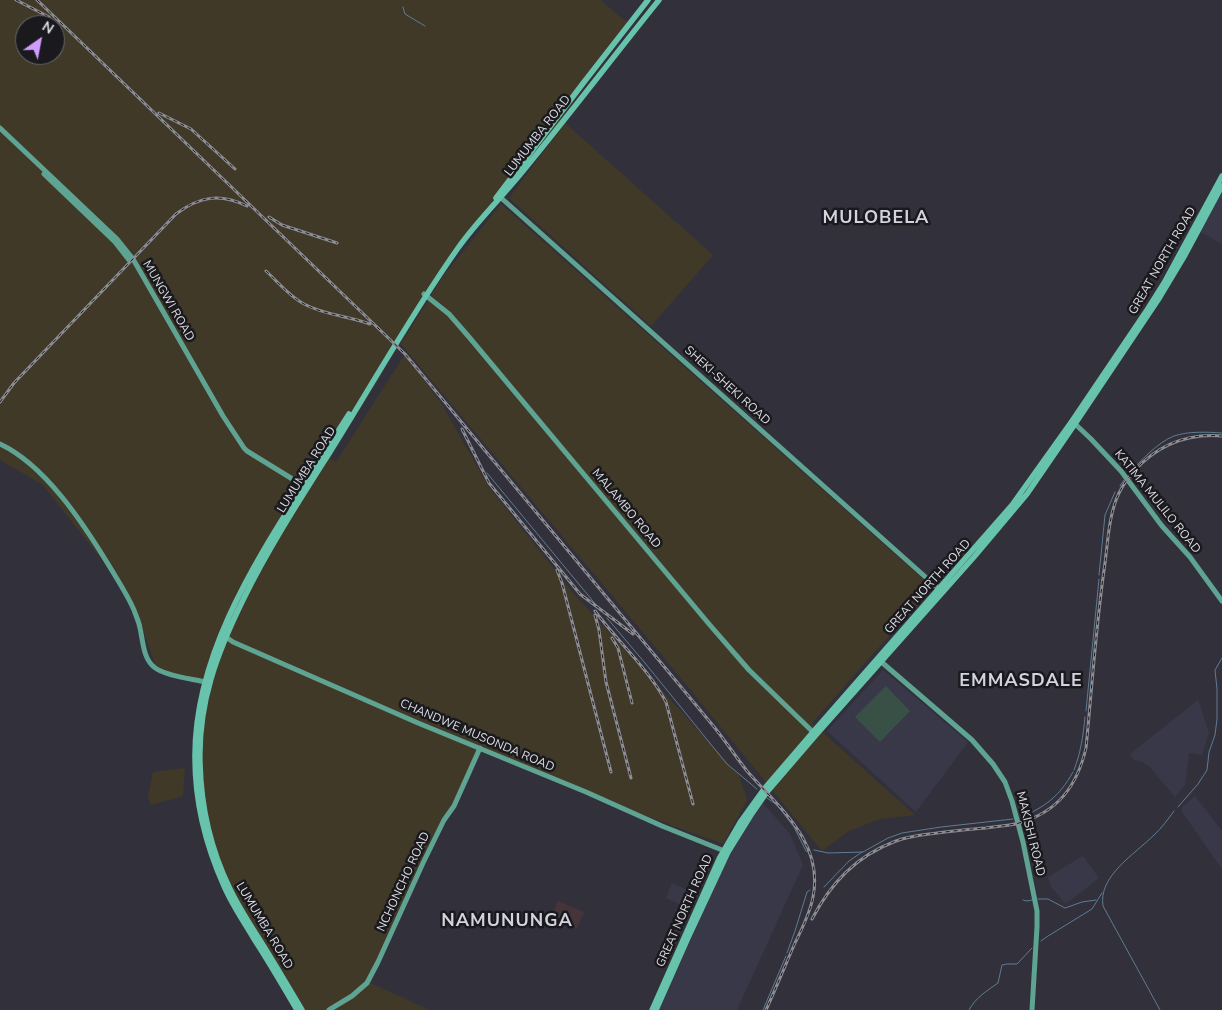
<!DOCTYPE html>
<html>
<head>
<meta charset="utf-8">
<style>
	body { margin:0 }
	#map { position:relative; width:1222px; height:1010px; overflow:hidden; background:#32313b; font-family:"Nunito Sans",sans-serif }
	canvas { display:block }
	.north { position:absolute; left:15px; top:15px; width:50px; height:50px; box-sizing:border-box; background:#1a1a1e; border:1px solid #68686d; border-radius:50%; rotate:33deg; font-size:14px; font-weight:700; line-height:20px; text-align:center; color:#dddde4 }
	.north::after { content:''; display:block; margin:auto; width:18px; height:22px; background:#d09dfe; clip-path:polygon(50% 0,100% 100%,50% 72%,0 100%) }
</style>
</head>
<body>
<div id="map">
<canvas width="1222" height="1010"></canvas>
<div class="north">N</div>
</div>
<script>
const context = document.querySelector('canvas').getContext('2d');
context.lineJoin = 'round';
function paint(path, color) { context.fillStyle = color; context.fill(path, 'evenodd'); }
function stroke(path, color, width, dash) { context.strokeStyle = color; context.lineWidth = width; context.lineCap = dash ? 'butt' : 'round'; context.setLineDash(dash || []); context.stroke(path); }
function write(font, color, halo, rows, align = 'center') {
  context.font = font + ' "Nunito Sans",sans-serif'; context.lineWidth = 5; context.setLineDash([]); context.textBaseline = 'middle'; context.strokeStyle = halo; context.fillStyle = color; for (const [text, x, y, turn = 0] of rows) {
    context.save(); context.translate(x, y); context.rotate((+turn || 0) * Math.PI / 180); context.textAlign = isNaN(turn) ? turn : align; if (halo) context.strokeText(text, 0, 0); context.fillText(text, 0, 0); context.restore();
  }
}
const built = new Path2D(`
	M1222,192V244L1200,232Z
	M883,670L968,742L916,812L827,731Z
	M1198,700L1209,733L1202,755L1189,753L1185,785L1175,797L1149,766L1140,761L1134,760L1130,754Z
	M1195,796L1222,831V869L1182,812V807Z
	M761,801L790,834L803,865L737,1010H659L731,850Z
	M1083,856L1099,878L1066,904L1051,887L1048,877Z
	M672,883L698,895L692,910L666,898Z`);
const industrial = new Path2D(`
	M0,0H601L619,16L631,24L556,126L466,238L426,300L377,382L330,458L336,462L405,354L443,406L488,486L574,594L739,775L747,800L723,844L586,794L479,749L368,982L430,1010H302L246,917L219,862L207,820L199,761L207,685L169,675L156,667L142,627L118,580L43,485L0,460ZM25,25H55V55H25Z
	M565,123L713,255L651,326L509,198Z
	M501,204L932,587L812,723L915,815L880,819L849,831L822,851L662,655L401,344L441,279Z
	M185,768L183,796L151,805L148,798L153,772Z`);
const medical = new Path2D(`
	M558,901L584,912L577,928L551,917Z`);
const green = new Path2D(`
	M886,686L910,711L880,742L855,717Z`);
const stream = new Path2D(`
	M403,7L405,14L425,26
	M487,473L597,606
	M1128,475C1139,462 1158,442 1174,436C1189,431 1207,432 1222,433
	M1120,486L1124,480
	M1099,575L1105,515L1115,492
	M607,618L645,663L722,758L727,764L757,789
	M1086,711L1099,579
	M1074,770C1081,752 1083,736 1085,717
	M767,798L777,805L794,827L806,851L808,852
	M1178,807L1198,784L1207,770L1209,752L1215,735L1217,719V689L1215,670L1222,658
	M1020,818C1046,806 1059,797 1073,772
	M814,850L828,853L863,852L888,838L902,833L941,827L1013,819
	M824,887L849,861L862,852
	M1038,899H1048L1065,908L1082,902L1096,900
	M1023,900L1026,901L1032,900
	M1041,941L1048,936L1092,909L1102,893
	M787,953L795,931L807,892L810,890
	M763,1010L786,956
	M969,1010C976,997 987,991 998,983L1002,965L1007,964H1017L1032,948
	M1160,1010L1103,906C1098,876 1135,854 1154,835C1162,828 1168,819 1174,811`);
const secondary = new Path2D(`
	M0,128L117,239L133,259L223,416L244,448L247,451L307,488
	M44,174L115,242L129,260
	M499,196L940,590
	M424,294L449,314L469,337L709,624L749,670L815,734
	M1072,421L1091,439L1121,471L1162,526L1190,557L1222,601
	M0,444C45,465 83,523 108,564C117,579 127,594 134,610C136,616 139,622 140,628C143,641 143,658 154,667C164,676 195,679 209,683
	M223,635L233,642L418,723L586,792L662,826L727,852
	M878,659L972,740L993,764L1005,782L1012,801L1023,842L1037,911V927L1032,1010
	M329,1010L352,996L367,983L378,962L423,863L444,820L454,806L480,748`);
const primary = new Path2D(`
	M496,198L584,82L648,0
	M297,1010C283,986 269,962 254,939C244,922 232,905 224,886C206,846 195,803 195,758C194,660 251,568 302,488C318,463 333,439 349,414
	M302,1010C289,988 276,966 263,945C251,926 239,908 230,889C211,850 201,807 200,763C198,703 217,653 243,600C268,549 299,501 330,452C372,385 412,313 458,248C477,221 502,197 523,171C569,115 613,57 659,0
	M652,1010L719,859L741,821L764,789L813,732L1012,505L1072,421L1147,310L1164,283L1222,176
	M656,1010L688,938L728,852L751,815L767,792L816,735L974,557L1027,494L1075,424L1158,300L1185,255L1222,186`);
const rail = new Path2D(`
	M16,0L49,17
	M37,0L405,354L715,728C726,742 736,757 747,771C779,808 824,842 813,897C810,913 802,929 795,943C785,966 776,988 766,1010
	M159,113L191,129L235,169
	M269,217L282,225L337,243
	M266,271C278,282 289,296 304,304C324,315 349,316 370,324
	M0,402L14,383L176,214C200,196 220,193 247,206
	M462,429L489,483L580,594L633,634
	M557,570L562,583L611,772
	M595,611C618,642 648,668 666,702L693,804
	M595,615L599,630L606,682L631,778
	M612,638L618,648L632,703
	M812,919C831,883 856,856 896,841C909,836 923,835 937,833C953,831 969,829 986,828C997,826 1009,826 1019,823C1058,812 1077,786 1086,748C1092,687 1096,625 1105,563C1108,540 1109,514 1119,493C1123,485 1128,478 1134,471C1158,445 1186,433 1222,436`);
const streetNames = [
	["LUMUMBA ROAD",538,136,-52],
	["GREAT NORTH ROAD",1163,261,-60],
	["MUNGWI ROAD",168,301,60],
	["SHEKI-SHEKI ROAD",727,386,42],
	["LUMUMBA ROAD",307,470,-58],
	["KATIMA MULILO ROAD",1157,502,51],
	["MALAMBO ROAD",626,509,50],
	["GREAT NORTH ROAD",928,587,-48],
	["CHANDWE MUSONDA ROAD",477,736,23],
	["MAKISHI ROAD",1030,834,76],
	["NCHONCHO ROAD",404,882,-65],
	["GREAT NORTH ROAD",685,911,-66],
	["LUMUMBA ROAD",264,926,59]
];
const districtNames = [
	["MULOBELA",876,219],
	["EMMASDALE",1021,682],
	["NAMUNUNGA",507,922]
];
paint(built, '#383848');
paint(industrial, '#413928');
paint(medical, '#47343b');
paint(green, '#385045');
stroke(stream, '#5e7c95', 1);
stroke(secondary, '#5fa492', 5);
stroke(primary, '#68c3ac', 5.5);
stroke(rail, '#8c8c94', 3);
stroke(rail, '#1a1a1e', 1, [4]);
write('12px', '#dddde4', '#1a1a1e', streetNames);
context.letterSpacing = '1px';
write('bold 18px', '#d3d3e0', '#1a1a1e', districtNames);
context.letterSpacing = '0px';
</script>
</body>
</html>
